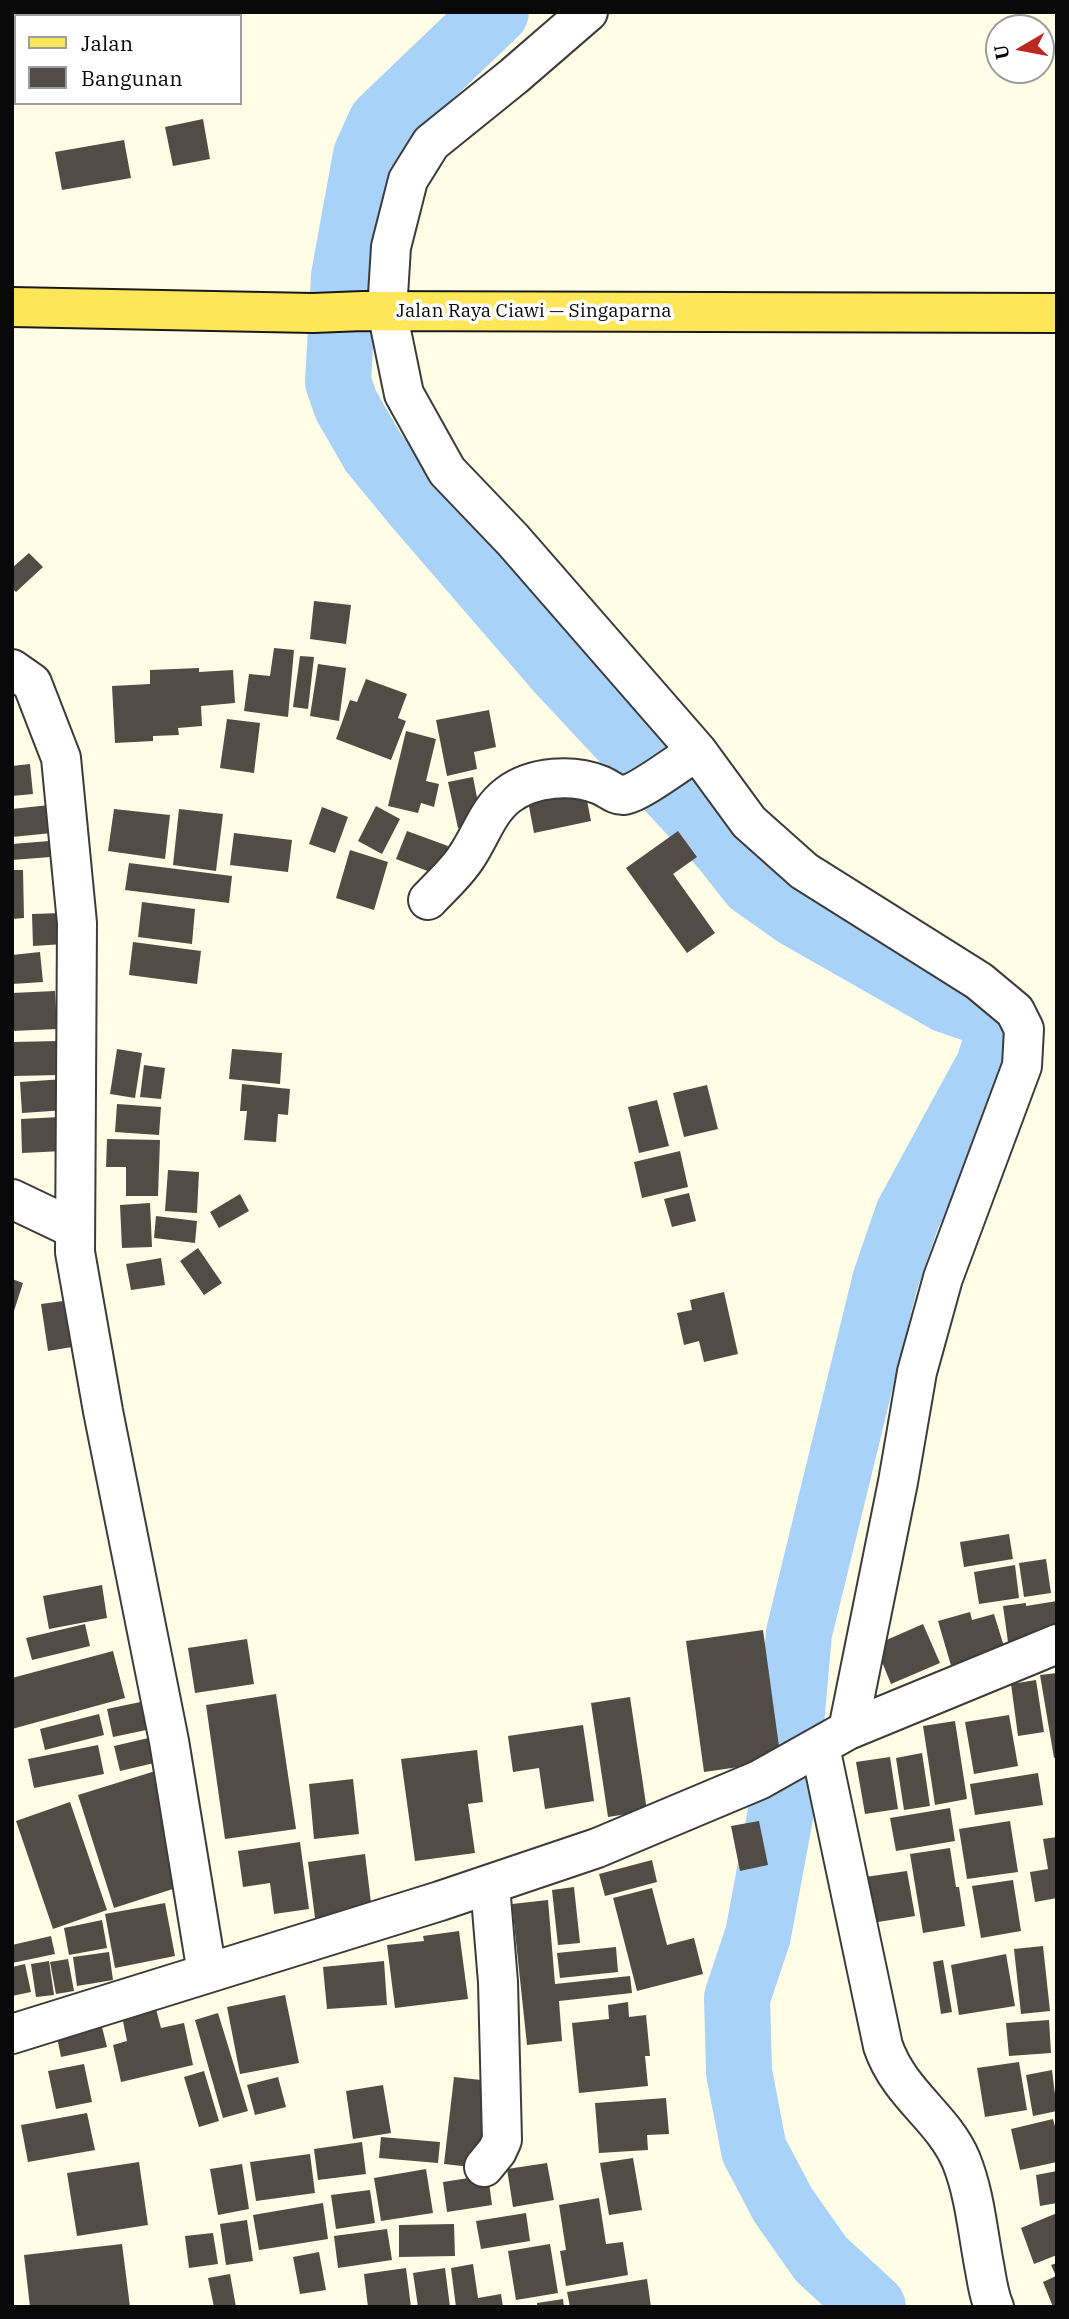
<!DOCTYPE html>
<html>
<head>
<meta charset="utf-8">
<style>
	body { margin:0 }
	#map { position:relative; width:1069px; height:2319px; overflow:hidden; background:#fffde6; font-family:"IBM Plex Serif",serif }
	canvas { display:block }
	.frame { position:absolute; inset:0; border:14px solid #090909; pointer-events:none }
	.legend { position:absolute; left:14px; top:14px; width:228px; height:91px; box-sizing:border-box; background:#fff; border:2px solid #9d9d9d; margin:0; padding:9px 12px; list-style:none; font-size:21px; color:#090909 }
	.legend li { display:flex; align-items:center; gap:14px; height:35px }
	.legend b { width:35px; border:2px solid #9d9d9d }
	.north { position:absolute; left:985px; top:14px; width:70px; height:70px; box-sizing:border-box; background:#fff; border:2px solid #9d9d9d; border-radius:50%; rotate:260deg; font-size:19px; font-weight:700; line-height:28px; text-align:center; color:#090909 }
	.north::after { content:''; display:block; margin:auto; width:24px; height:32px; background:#bc271f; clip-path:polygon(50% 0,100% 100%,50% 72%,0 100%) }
</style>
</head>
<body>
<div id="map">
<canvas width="1069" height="2319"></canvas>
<div class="frame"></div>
<ul class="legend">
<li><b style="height:9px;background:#fde658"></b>Jalan</li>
<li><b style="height:19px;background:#524c46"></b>Bangunan</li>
</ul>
<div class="north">U</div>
</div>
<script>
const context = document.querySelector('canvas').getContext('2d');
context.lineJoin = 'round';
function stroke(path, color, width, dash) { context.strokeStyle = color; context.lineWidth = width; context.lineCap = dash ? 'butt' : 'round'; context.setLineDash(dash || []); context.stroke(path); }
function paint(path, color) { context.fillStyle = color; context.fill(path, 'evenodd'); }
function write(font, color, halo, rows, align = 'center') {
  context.font = font + ' "IBM Plex Serif",serif'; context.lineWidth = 7; context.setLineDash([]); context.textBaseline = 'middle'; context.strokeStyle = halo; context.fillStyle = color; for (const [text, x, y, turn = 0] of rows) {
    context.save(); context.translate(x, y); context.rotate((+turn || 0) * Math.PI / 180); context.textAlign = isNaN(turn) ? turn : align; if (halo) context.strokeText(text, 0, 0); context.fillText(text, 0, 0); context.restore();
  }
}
const river = new Path2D(`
	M496,12L381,122L366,155L344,276L338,382L346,405L373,452L419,508L558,669L723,846L752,883L796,914L947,1000L982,1012L1000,1029L989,1065L908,1214L885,1281L799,1633L785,1790L758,1935L737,1998L739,2072L754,2150L783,2205L821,2259L873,2307`);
const building = new Path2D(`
	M203,119L210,159L173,166L165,127Z
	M124,140L131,178L62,190L55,152Z
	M29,553L43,567L16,592L12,588V568Z
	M314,601L351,605L346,644L310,639Z
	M274,648L294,650L288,717L244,711L249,674L270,676Z
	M300,656L314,657L308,709L293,707Z
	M318,664L346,668L339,721L310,716Z
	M199,668V672L233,670L235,703L201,706L202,726L178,728L179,735L153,736V741L115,743L112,686L150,684V670Z
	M366,679L407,694L398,718L406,721L391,760L336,739L350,700L357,702Z
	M489,710L496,747L474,752L477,769L447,776L436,720Z
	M227,719L260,723L254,773L220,768Z
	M406,731L436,739L426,781L439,784L434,807L421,803L418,813L388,806Z
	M30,764L33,794L12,796V766Z
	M473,777L482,823L458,828L448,782Z
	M584,785L591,821L534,833L527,796Z
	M59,804L62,832L12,837V809Z
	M376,806L400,819L382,854L358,841Z
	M322,807L348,817L335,853L309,844Z
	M114,809L170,815L165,859L108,851Z
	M179,809L223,814L216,871L173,865Z
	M407,831L448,846L438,875L396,859Z
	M678,831L697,857L673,874L715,933L687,953L626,868Z
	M234,833L292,840L288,872L230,865Z
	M62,840L63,856L12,860V844Z
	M350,850L388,862L374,910L336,898Z
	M129,863L232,876L229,903L125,890Z
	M12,870H23L24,918L12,919Z
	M142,902L195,909L192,944L138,937Z
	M62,913L64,944L33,946L32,914Z
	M133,942L201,951L197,984L129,975Z
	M40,952L43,982L12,984V955Z
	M55,991L57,1029L12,1031V993Z
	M59,1041L60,1075L14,1076L13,1042Z
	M117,1049L142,1053L135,1098L110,1094Z
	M232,1049L282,1053L280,1084L229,1079Z
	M144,1065L165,1068L161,1099L140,1097Z
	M64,1079L66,1110L22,1113L20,1082Z
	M242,1084L290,1089L288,1115L278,1114L276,1142L244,1140L247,1111H240Z
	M707,1085L718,1129L684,1137L673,1093Z
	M657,1100L669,1146L639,1153L628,1107Z
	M117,1104L161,1107L159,1135L115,1132Z
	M60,1117L63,1151L22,1153L21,1119Z
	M107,1139L160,1140L158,1196H126V1167H106Z
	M680,1151L688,1187L642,1198L634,1162Z
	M168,1170L199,1172L197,1213L165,1211Z
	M689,1193L696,1221L672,1227L664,1199Z
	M240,1194L249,1211L219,1228L210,1212Z
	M150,1203L152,1247L122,1248L120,1205Z
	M156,1216L197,1221L195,1243L154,1238Z
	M198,1248L222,1283L204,1295L180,1261Z
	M161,1258L165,1285L131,1290L126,1264Z
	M12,1279L23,1283L13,1314H12Z
	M724,1292L738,1354L704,1362L699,1341L684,1345L677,1313L692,1310L690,1300Z
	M71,1300L78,1346L48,1351L41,1304Z
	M1009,1534L1013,1559L964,1567L960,1542Z
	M1046,1559L1051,1593L1024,1597L1019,1563Z
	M1015,1565L1019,1598L979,1604L974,1572Z
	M102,1585L107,1618L49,1629L43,1596Z
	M1057,1601V1635L1008,1642L1003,1606L1026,1603V1606Z
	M970,1612L972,1620L994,1614L1006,1653L952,1669L938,1621Z
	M85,1624L90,1646L32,1660L26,1638Z
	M923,1624L940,1663L891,1684L875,1645Z
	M763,1630L781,1761L704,1772L686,1641Z
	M247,1639L254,1684L195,1693L188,1648Z
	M113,1651L125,1698L12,1729V1678Z
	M1057,1673V1757L1054,1758L1040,1675Z
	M1036,1680L1044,1732L1018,1736L1011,1684Z
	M276,1694L296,1829L225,1839L206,1705Z
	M630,1697L647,1811L608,1817L591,1703Z
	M145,1701L151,1729L113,1737L107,1709Z
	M99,1714L104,1735L45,1750L40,1729Z
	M1009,1715L1018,1766L974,1774L965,1722Z
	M955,1721L967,1799L935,1805L923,1726Z
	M583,1725L594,1801L545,1809L539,1768L513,1772L508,1736Z
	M157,1736L163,1761L120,1771L114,1746Z
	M98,1745L104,1774L34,1788L28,1759Z
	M477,1750L483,1802L468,1804L475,1853L415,1861L401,1759Z
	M922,1753L930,1806L904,1810L896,1758Z
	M890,1757L898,1809L865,1814L856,1762Z
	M165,1768L179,1887L114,1908L78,1795Z
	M1038,1773L1043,1805L975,1815L970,1784Z
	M353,1779L359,1834L314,1839L309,1784Z
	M70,1802L107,1910L53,1929L16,1821Z
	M950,1808L955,1841L896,1851L890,1818Z
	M759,1821L768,1865L740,1871L731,1826Z
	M1010,1821L1018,1872L967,1879L959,1829Z
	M1057,1837V1898L1035,1902L1030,1872L1048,1869L1043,1839Z
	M300,1842L309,1909L274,1914L270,1883L243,1887L238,1851Z
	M950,1848L956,1887H959L965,1926L923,1933L910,1854Z
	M365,1854L372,1911L315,1918L308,1862Z
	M652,1860L657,1882L605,1896L599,1874Z
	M907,1871L915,1916L872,1923L865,1877Z
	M1013,1880L1021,1931L981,1938L972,1886Z
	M574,1887L580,1943L558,1945L552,1890Z
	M652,1888L667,1945L694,1938L703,1974L637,1991L613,1898Z
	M548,1900L555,1984L630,1976L632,1993L559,2001L562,2041L527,2045L512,1904Z
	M165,1903L175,1956L115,1968L105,1914Z
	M102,1920L107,1948L69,1955L64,1928Z
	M459,1931L468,1999L395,2008L387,1945L424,1941L423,1936Z
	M51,1936L55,1954L12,1963V1945Z
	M1043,1946L1050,2011L1021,2014L1014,1949Z
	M616,1947L618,1972L560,1978L557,1953Z
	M109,1952L113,1980L77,1986L73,1957Z
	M1006,1954L1015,2006L959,2015L951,1965Z
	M68,1959L74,1991L56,1994L50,1962Z
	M943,1960L952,2012L941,2014L933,1962Z
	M49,1961L54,1995L36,1997L31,1964Z
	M384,1961L387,2005L327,2009L323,1967Z
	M25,1964L31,1992L12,1996V1967Z
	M285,1995L299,2063L240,2074L227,2007Z
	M628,2002L629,2017L646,2015L650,2056H645L648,2086L579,2093L572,2023L609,2019L608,2005Z
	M156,2009L161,2028L184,2023L193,2065L121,2082L113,2045L127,2041L122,2016Z
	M218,2013L248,2111L223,2118L195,2020Z
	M1049,2020L1051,2053L1009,2056L1006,2023Z
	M101,2023L107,2047L61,2057L56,2032Z
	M1019,2062L1027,2110L985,2117L977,2068Z
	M84,2064L92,2102L56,2109L48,2071Z
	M1052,2070L1057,2111L1033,2116L1026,2075Z
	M204,2071L219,2121L199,2127L184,2077Z
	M278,2077L286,2107L255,2115L247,2085Z
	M454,2077L499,2082L480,2168L444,2164Z
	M383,2085L391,2133L353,2139L346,2091Z
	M666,2098L669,2134L647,2135L648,2150L599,2153L595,2103Z
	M87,2113L95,2150L28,2162L21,2125Z
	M1053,2119L1057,2134V2162L1020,2170L1011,2129Z
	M381,2137L440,2142L438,2163L379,2158Z
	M362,2142L366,2174L318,2180L314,2149Z
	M310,2154L315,2193L256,2201L250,2162Z
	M633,2158L642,2210L609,2215L600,2163Z
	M139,2162L148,2225L77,2236L67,2173Z
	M547,2163L554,2200L513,2207L507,2169Z
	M242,2164L249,2209L218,2215L210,2169Z
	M426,2169L433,2213L381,2221L374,2178Z
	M1057,2171V2203L1040,2206L1036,2175Z
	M488,2175L492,2205L447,2212L443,2182Z
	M370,2190L375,2223L336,2229L331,2195Z
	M599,2198L606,2244L623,2242L628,2275L566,2286L560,2251L566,2250L559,2205Z
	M323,2203L328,2239L259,2250L253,2215Z
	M526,2213L530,2241L481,2249L476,2221Z
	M1057,2213V2255L1034,2264L1021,2228Z
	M247,2220L253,2261L226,2265L220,2224Z
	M454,2224L455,2256L399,2257V2225Z
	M387,2229L392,2260L338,2268L334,2236Z
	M213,2233L218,2264L189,2268L185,2236Z
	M122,2244L130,2307H30L24,2255Z
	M550,2244L558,2293L516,2300L508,2251Z
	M319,2252L326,2290L300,2294L293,2257Z
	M1057,2263V2307H1053L1043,2282L1056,2276L1051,2265Z
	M473,2264L478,2298L501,2294L503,2307H456L451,2268Z
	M406,2268L411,2307H368L364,2274Z
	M445,2268L450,2307H418L413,2273Z
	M230,2274L236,2307H214L208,2278Z
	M647,2279L651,2307H570L567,2292Z
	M563,2299L564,2307H537V2303Z`);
const minor = new Path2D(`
	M588,12L514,76L431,143L408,180L391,247L387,311L404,394L447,471L513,540L697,751L749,822L804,871L979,981L1015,1011L1024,1029L1022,1066L943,1278L917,1372L898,1482L848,1730
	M12,669L32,683L61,758L77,923L75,1252L103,1411L169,1741L207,1973
	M428,900C441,886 457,872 467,856C481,835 488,810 508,795C533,776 573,774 600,785C608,788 616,796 624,795C639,793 681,761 697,751
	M12,1199L75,1229
	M820,1747L883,2046C900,2095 942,2116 961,2160C975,2194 978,2235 985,2270C987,2282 989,2296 994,2307
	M12,2034L440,1901L597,1848L759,1780L848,1730L1057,1644
	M484,2167L497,2151L502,2140L498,1982L490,1885`);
const major = new Path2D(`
	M12,307L313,313L363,311L1057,313`);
const streetNames = [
	["Jalan Raya Ciawi — Singaparna",534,312]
];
stroke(river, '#a9d2f8', 66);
paint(building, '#524c46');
stroke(minor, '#3c3c3c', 42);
stroke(major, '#1a1a1a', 42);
stroke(minor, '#fff', 38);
stroke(major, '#fde658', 38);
write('19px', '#090909', '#fff', streetNames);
</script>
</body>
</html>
